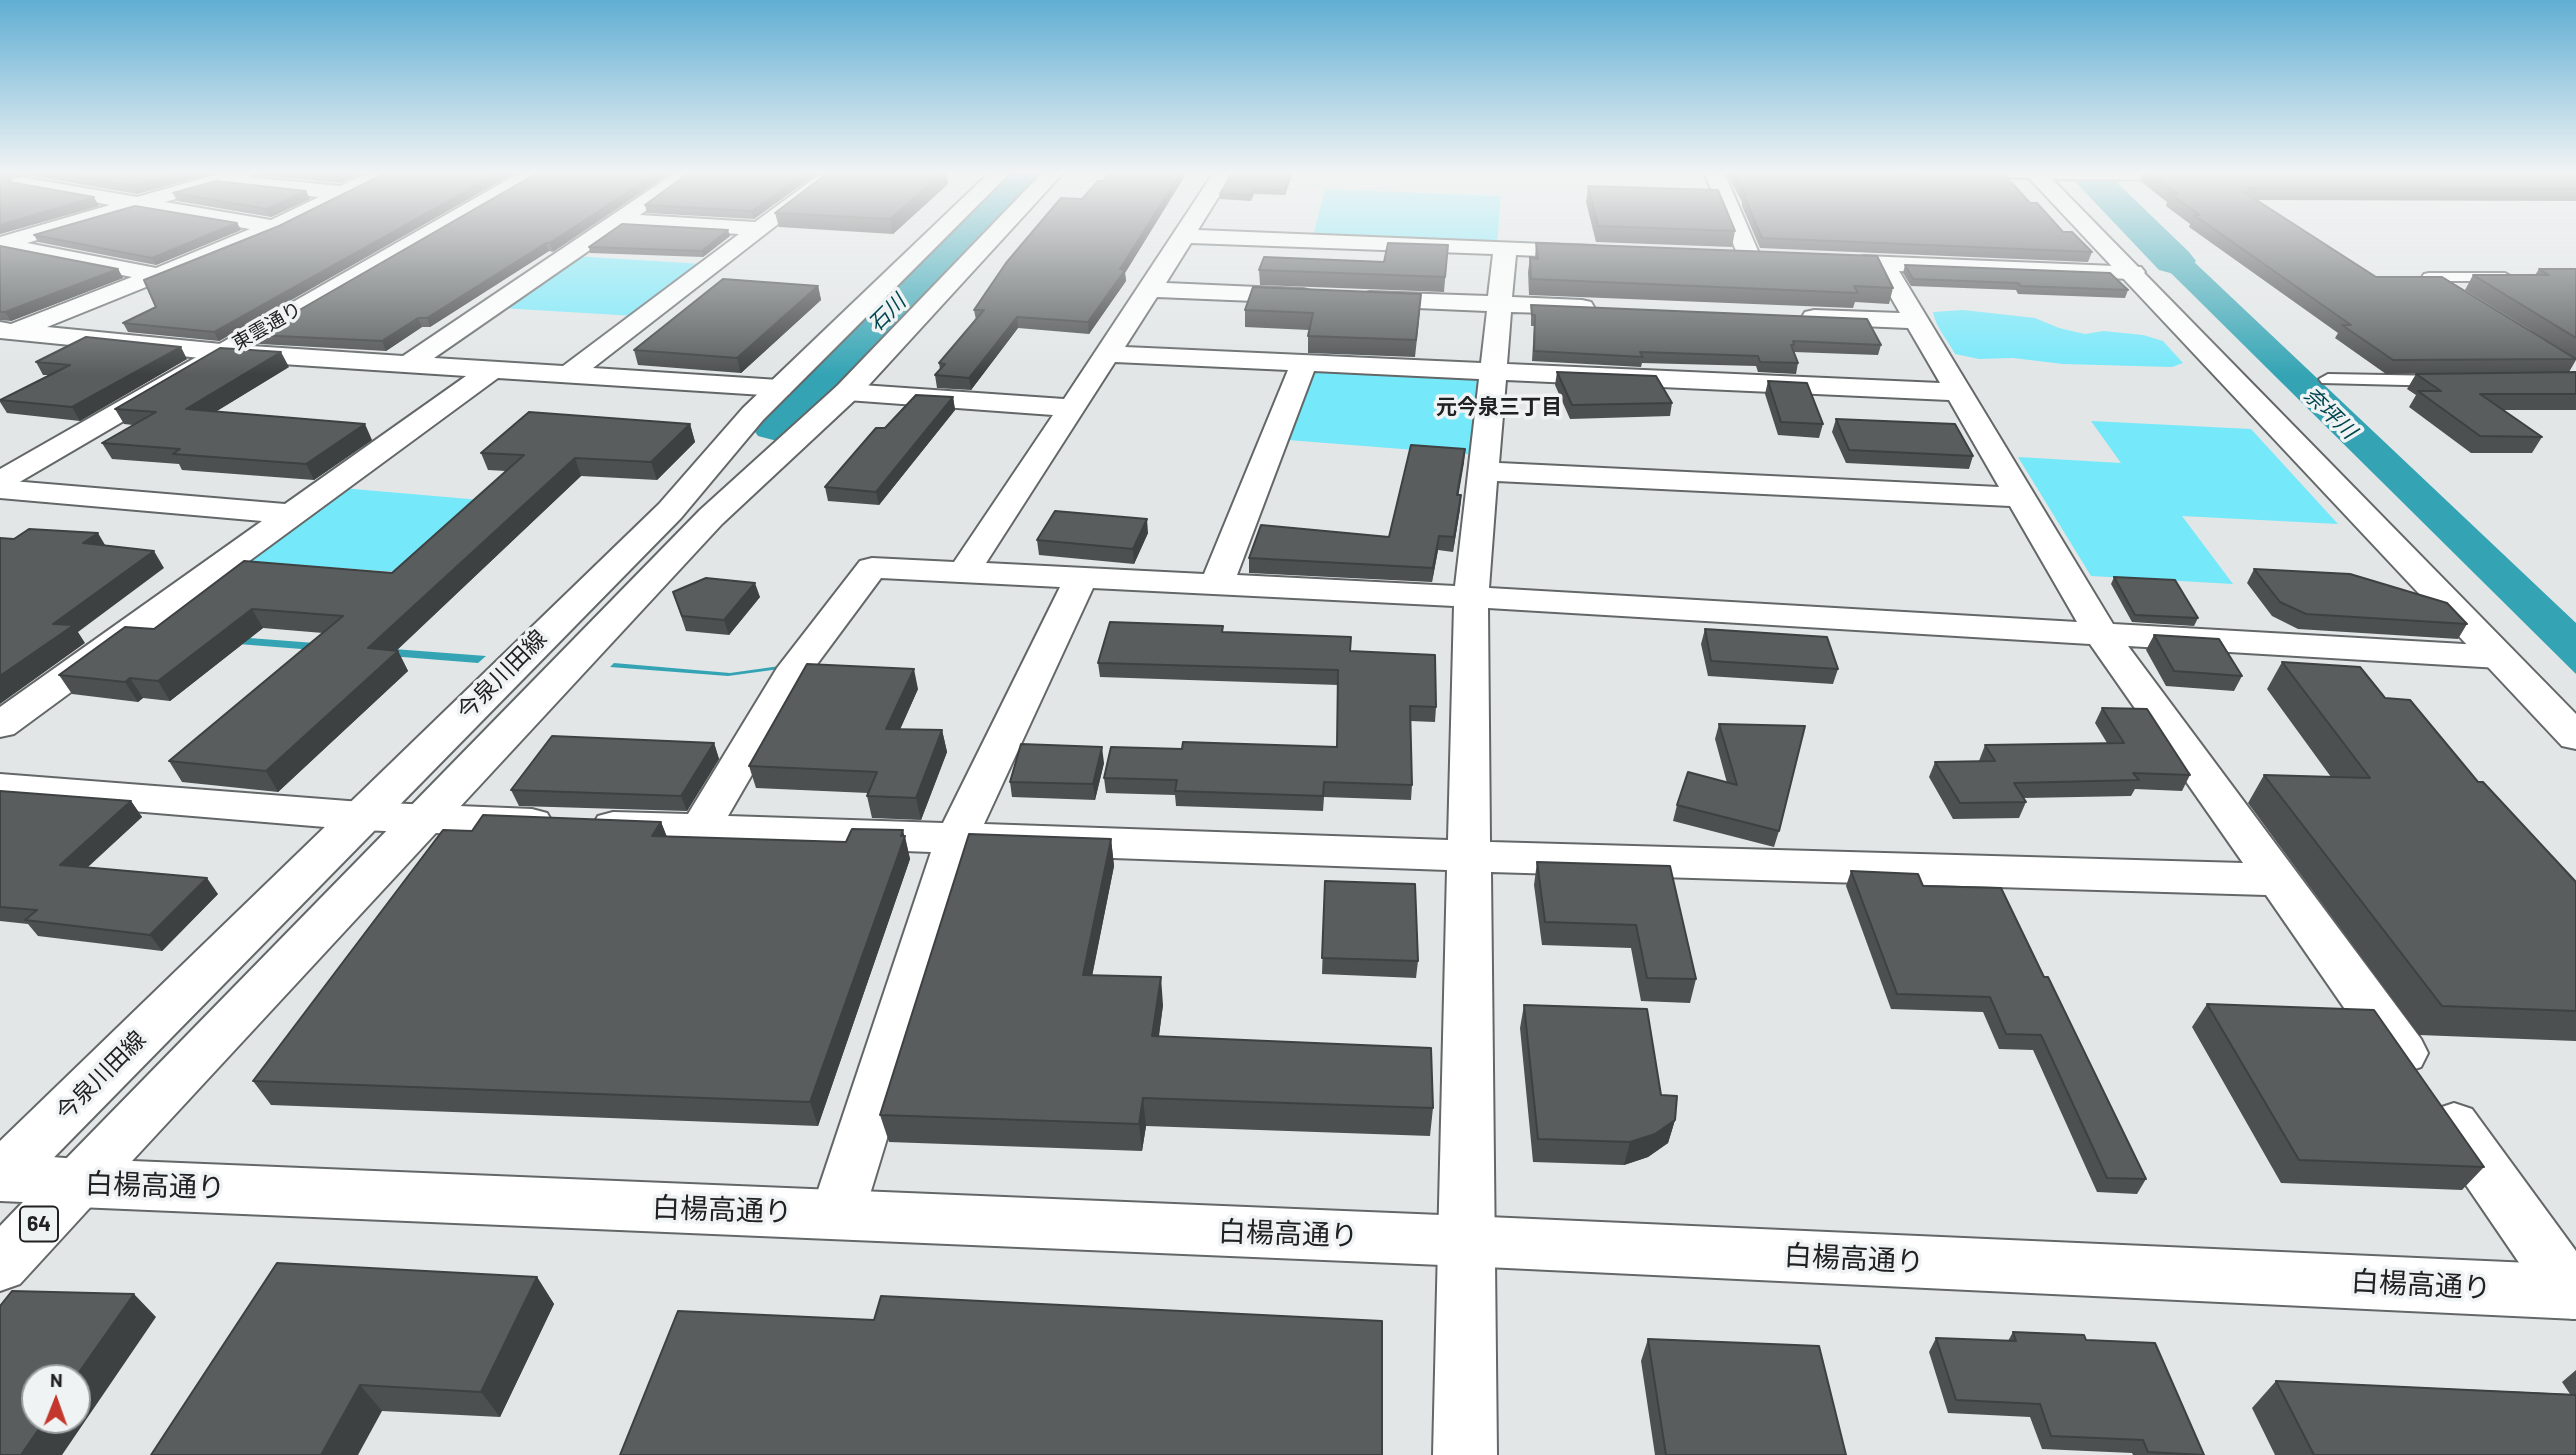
<!DOCTYPE html>
<html>
<head>
<meta charset="utf-8">
<style>
	body { margin:0 }
	#map { position:relative; width:2576px; height:1455px; overflow:hidden; background:#e2e6e6; font-family:Barlow,sans-serif }
	canvas { display:block }
	.north { position:absolute; left:21px; top:1364px; width:70px; height:70px; box-sizing:border-box; background:#eff3f4; border:2px solid #9c9fa0; border-radius:50%; rotate:1deg; font-size:19px; font-weight:700; line-height:28px; text-align:center; color:#202122 }
	.north::after { content:''; display:block; margin:auto; width:24px; height:32px; background:#c4372c; clip-path:polygon(50% 0,100% 100%,50% 72%,0 100%) }
</style>
</head>
<body>
<div id="map">
<canvas width="2576" height="1455"></canvas>
<div class="north">N</div>
</div>
<script>
const context = document.querySelector('canvas').getContext('2d');
context.lineJoin = 'round';
function paint(path, color) { context.fillStyle = color; context.fill(path, 'evenodd'); }
function stroke(path, color, width, dash) { context.strokeStyle = color; context.lineWidth = width; context.lineCap = dash ? 'butt' : 'round'; context.setLineDash(dash || []); context.stroke(path); }
function write(font, color, halo, rows, align = 'center') {
  context.font = font + ' Barlow,"Noto Sans JP",sans-serif'; context.lineWidth = 7; context.setLineDash([]); context.textBaseline = 'middle'; context.strokeStyle = halo; context.fillStyle = color; for (const [text, x, y, turn = 0] of rows) {
    context.save(); context.translate(x, y); context.rotate((+turn || 0) * Math.PI / 180); context.textAlign = isNaN(turn) ? turn : align; if (halo) context.strokeText(text, 0, 0); context.fillText(text, 0, 0); context.restore();
  }
}
const green = new Path2D(`
	M1325,189L1501,196L1497,244L1313,236Z
	M574,256L703,264L635,316L501,308Z
	M1963,310L2035,318L2059,328L2085,334L2104,331L2143,335L2163,341L2183,363L2172,367L2063,364L2013,358L1979,359L1955,354C1947,339 1936,328 1933,312Z
	M1323,370L1469,376L1483,382L1478,455L1288,440L1309,375Z
	M2091,421L2251,429L2338,524L2182,516L2233,584L2091,576L2018,457L2121,463Z
	M342,488L492,501L411,573L241,561Z`);
const water = new Path2D(`
	M1022,172H1039L847,368L822,367L974,213Z
	M2087,190H2118L2576,623V674Z
	M157,631L486,656L478,663L150,637Z
	M614,663L730,673L787,665V668L728,676L610,667Z`);
const river = new Path2D(`
	M1005,172H1045L796,436L777,441L758,436L750,425L758,414Z
	M2066,172H2106L2189,252L2196,261L2189,270L2174,274L2159,270Z`);
const lane = new Path2D(`
	M2429,273H2505L2512,277L2505,281H2446L2454,288L2446,293L2424,280L2422,277L2424,274Z
	M2328,374L2446,376L2455,381L2446,386L2322,383L2319,379Z`);
const street = new Path2D(`
	M225,172H255L249,177L340,186L370,172H395L392,176L282,232L47,327L221,344L403,356L676,172H699L640,215L755,222L823,172H845L593,368L779,380L789,382L793,388L789,394L779,396L498,378L14,734L0,737V707L262,521L0,498V480L285,504L466,376L221,360L0,338V322L11,324L132,277L0,251V237L110,205L14,187L11,183L14,179L21,177L137,197ZM219,186L319,197L271,220L165,202ZM138,210L250,229L156,268L27,243ZM623,227L739,234L563,366L434,358Z
	M1214,172H1234L1198,230L1595,246L1598,251L1595,256L1587,258L1516,255L1512,297L1582,300L1591,302L1594,307L1591,312L1582,314L1511,312L1507,364L1940,383L1908,328L1814,324L1805,322L1802,317L1805,312L1814,310L1900,313L1875,270L1856,268L1853,263L1856,258L1864,256L2141,267L2145,272L2141,277L2133,279L1899,271L2113,624L2499,646L2512,649L2517,657L2512,665L2499,668L2128,646L2421,1039L2428,1053L2421,1067L2403,1073L2385,1067L2266,895L1491,872L1497,1455H1433L1447,870L974,853L864,1214L856,1231L837,1239L818,1231L810,1214L931,852L613,840L598,836L592,826L598,816L613,812L688,814L777,668L860,561L872,558L954,562L1053,415L847,400L837,398L833,392L837,386L847,384L1064,399ZM1191,243L1493,254L1488,296L1370,292L1362,294L1358,299L1362,304L1370,306L1487,311L1481,363L1125,347L1157,297L1303,303L1311,301L1315,296L1311,291L1303,289L1166,283ZM1115,362L1288,370L1204,574L986,563ZM1314,371L1479,379L1455,586L1237,575ZM1506,380L1949,400L1999,487L1499,463ZM1497,481L2010,506L2077,622L1489,588ZM881,578L1060,587L943,823L728,816L812,671ZM1093,588L1454,606L1448,840L984,824ZM1488,608L2090,644L2243,863L1490,842Z
	M1704,172H1724L1761,258L1758,263H1742L1739,258Z
	M0,774L361,802L532,809L547,813L553,823L547,833L532,837L361,830L0,800Z
	M2454,1103L2472,1109L2576,1251V1318L2572,1319L2552,1311L2436,1141L2428,1125L2436,1109Z`);
const secondary = new Path2D(`
	M521,172H545L542,176L11,487L0,490V469Z
	M990,172H1011L763,420L681,518L19,1193L0,1200V1141L659,504L743,408Z
	M1043,172H1064L857,398L722,524L132,1161L1465,1216L2576,1265V1319L1465,1266L78,1207L59,1200L51,1183L59,1166L700,510L837,386Z
	M1978,172H2204L2203,178L2196,180L2052,179L2576,714V749L2562,746L2029,178L1981,176Z`);
const primary = new Path2D(`
	M0,1153L78,1159L97,1166L105,1183L97,1200L20,1284L0,1291V1226L23,1202L0,1201Z`);
const wall = new Path2D(`
	M0,172H217L137,194L21,174L13,176L9,182L99,206L0,234Z
	M254,172H364L340,183L256,175Z
	M388,172H516L219,341L128,332L123,323L156,307L279,226Z
	M539,172L553,252L549,251L430,327H422L386,351L260,344L256,335Z
	M690,172H819L754,219L647,213L645,205Z
	M829,172H946L948,184L893,234L779,227L775,213Z
	M1293,172L1285,195L1254,194L1251,201L1220,199V194Z
	M1726,172H1843L1906,174L1904,172H1973L2030,203L2063,232L2092,252L2088,262L1760,248L1742,206V202Z
	M2143,172H2493L2576,173V201L2256,200L2376,277L2532,331L2465,290L2473,275H2535L2539,269H2576V360L2569,372H2576V410H2503L2542,437L2532,453H2471L2409,407L2416,395L2407,389L2416,374L2467,373L2386,374L2335,338L2338,333L2189,227L2190,224L2166,206L2167,202L2140,181Z
	M1186,174L1125,273L1126,281L1089,334L1018,328L971,390L937,388L935,375L940,370L939,363L976,320L974,310L1082,199L1103,181Z
	M1588,186L1735,231L1732,247L1596,242L1586,202Z
	M306,191L310,199L271,217L177,201L173,193Z
	M237,223L241,230L156,265L38,242L34,235Z
	M730,236L703,257L590,253L589,247Z
	M1536,243L1893,288L1889,304L1855,302L1853,308L1529,295L1528,272L1530,257L1535,258Z
	M1448,245L1444,292L1260,285L1259,270L1384,262Z
	M0,246L118,269L123,278L11,321L0,320Z
	M1905,265L2128,290L2125,298L2018,294L2016,290L1911,286L1903,273Z
	M818,286L821,300L741,373L638,365L634,350Z
	M1531,305L1881,345L1878,355L1794,352L1798,363L1796,374L1758,372L1756,366L1642,363L1641,367L1532,361L1534,326H1531Z
	M1245,310L1420,311L1415,357L1308,353V336L1309,330L1245,327Z
	M187,359L80,421L7,413L0,402V400L49,375H43L36,362Z
	M289,367L215,412L372,440L314,480L182,470L179,464L112,459L102,443L133,425L124,424L115,409Z
	M1557,372L1672,403L1670,416L1570,419L1555,385Z
	M1768,381L1823,424L1819,438L1778,435L1765,394Z
	M953,397L955,410L879,505L828,501L825,487L885,428Z
	M1836,419L1973,456L1969,469L1846,463L1832,432Z
	M690,424L695,442L657,480L581,476L396,651H398L408,671L278,792L182,782L169,761L323,633L263,628L170,701L143,698L138,702L72,694L59,675L154,629L392,573L506,471L488,470L481,453Z
	M1465,449L1458,495H1461L1460,509L1453,552L1438,550L1432,582L1249,573V558L1389,537Z
	M1148,533L1134,564L1039,555L1037,540Z
	M2254,569L2467,624L2458,639L2298,629L2272,616L2247,583Z
	M2114,577L2198,618L2194,626L2132,622L2111,584Z
	M673,592L760,597L729,635L686,631Z
	M1705,629L1838,669L1833,684L1708,676L1701,644Z
	M1223,632L1350,651L1436,707L1435,722L1410,721L1412,785L1411,800L1324,797L1323,811L1176,806L1175,795L1106,793L1104,778L1182,749L1337,747L1338,685L1100,677L1098,663Z
	M2154,635L2242,676L2234,691L2166,686L2146,650Z
	M2282,662L2385,698L2478,782L2576,882V1041L2419,1035L2248,803L2264,775L2331,777L2267,689Z
	M918,689L900,729L942,730L947,752L921,820L872,818L867,796L868,793L756,788L749,766Z
	M2102,708L2190,775L2182,791L2135,789L2131,796L2024,798L2026,802L2019,818L1953,819L1929,777L1935,762L1979,761L1985,745L2107,743L2095,723Z
	M1719,724L1779,831L1774,847L1673,821L1677,805L1727,783L1715,739Z
	M714,743L719,759L687,811L519,806L511,790Z
	M1104,763L1095,800L1012,797L1010,782Z
	M0,791L131,801L142,817L87,868L218,894L162,951L38,936L28,924L0,921Z
	M661,822L667,837L846,842L905,836L910,859L818,1126L271,1105L253,1081L472,831Z
	M1111,839L1114,866L1092,975L1163,1005L1159,1036L1433,1108L1430,1136L1146,1126L1142,1151L889,1142L880,1115Z
	M1537,862L1670,866L1696,979L1690,1003L1641,1001L1631,948L1542,945L1534,885Z
	M1851,871L1923,886L2044,977L2146,1179L2137,1194L2097,1192L2033,1050L1999,1049L1983,1012L1891,1009L1846,886Z
	M1325,881L1418,961L1416,978L1322,974Z
	M2207,1004L2484,1167L2462,1190L2281,1183L2192,1027Z
	M1524,1005L1661,1095L1675,1120L1668,1143L1648,1157L1624,1165L1533,1162L1520,1028Z
	M537,1277L554,1304L500,1417L382,1411L151,1455Z
	M2013,1332L2086,1340L2204,1455H2133L2132,1453L2042,1449L2030,1417L1948,1413L1929,1352L1936,1338L2008,1341Z
	M1648,1339L1846,1455H1655L1641,1361Z
	M2576,1370V1455H2275L2252,1408L2276,1381L2570,1394L2562,1382Z`);
const shadedWall = new Path2D(`
	M7,172H20L21,174L13,176L8,183L4,175Z
	M185,172H217L137,194L133,186Z
	M344,172H364L340,183L336,175Z
	M500,172H516L219,341L214,332Z
	M658,172H672L553,252L550,243Z
	M807,172H819L754,219L752,211Z
	M944,172H946L948,184L893,234L890,219Z
	M1181,172H1186V174L1125,273L1126,281L1089,334L1088,322Z
	M1291,172H1293L1285,195V190Z
	M306,191L310,199L271,217L267,209Z
	M94,197L99,206L0,234V225Z
	M237,223L241,230L156,265L152,258Z
	M728,230L730,236L703,257L702,251Z
	M546,243L549,251L430,327L427,318Z
	M118,269L123,278L11,321L5,312Z
	M818,286L821,300L741,373L737,358Z
	M1017,317L1018,328L971,390L969,378Z
	M418,318L422,327L386,351L382,341Z
	M181,347L187,359L80,421L72,407Z
	M281,352L289,367L194,425L186,409Z
	M953,397L955,410L879,505L876,492Z
	M365,424L372,440L314,480L306,464Z
	M690,424L695,442L657,480L651,462Z
	M1465,449L1464,463L1456,509L1457,495Z
	M575,458L581,476L378,668L368,648Z
	M1461,495L1460,509L1453,552L1454,537Z
	M1147,519L1148,533L1134,564L1133,549Z
	M98,533L108,550L83,543Z
	M1439,536L1438,550L1432,582L1433,568Z
	M154,551L164,568L78,632L85,643L0,704V676L53,624Z
	M755,583L760,597L729,635L724,620Z
	M252,609L263,628L170,701L158,681Z
	M398,651L408,671L278,792L266,771Z
	M914,669L918,689L891,750L886,729Z
	M130,678L143,698L138,702L125,682Z
	M942,730L947,752L921,820L916,798Z
	M714,743L719,759L687,811L681,796Z
	M1102,747L1104,763L1095,800L1093,784Z
	M131,801L142,817L72,881L60,865Z
	M661,822L670,845L652,836Z
	M903,830L910,859L818,1126L810,1102Z
	M1111,839L1114,866L1087,1002L1083,975Z
	M207,878L218,894L162,951L150,935Z
	M1161,977L1163,1005L1155,1063L1152,1036Z
	M1143,1098L1146,1126L1142,1151L1139,1124Z
	M1675,1120L1668,1143L1648,1157L1624,1165L1630,1142Z
	M537,1277L554,1304L500,1417L481,1392Z
	M134,1294L156,1317L62,1455H21L45,1420H77V1378H75Z
	M360,1385L382,1411L358,1455H321Z`);
const building = new Path2D(`
	M0,172H7L4,175L9,182L94,197L0,225Z
	M47,172H185L133,186Z
	M298,172H344L336,175Z
	M388,172H500L214,332L123,323L156,307L144,280L279,226Z
	M539,172H658L550,243H546L427,318H418L382,341L256,335Z
	M690,172H807L752,211L645,205Z
	M829,172H944L890,219L775,213Z
	M1111,172H1181L1120,269L1125,270L1088,322L1017,317L969,378L935,375L945,364L939,363L984,310H974L1006,263L1061,198L1082,199L1098,181H1103Z
	M1233,172H1291L1285,190L1254,189L1251,195L1220,194Z
	M1733,172H1843L1916,175L1914,172H1973L2003,173L2030,203H2037L2063,232H2072L2092,252L1762,238L1744,196H1747Z
	M2146,172H2574L2576,173V189L2248,188L2254,192H2244L2376,277H2442L2576,359L2393,360L2342,325H2351L2194,215H2200L2170,194H2178Z
	M216,181L306,191L267,209L173,193Z
	M1588,186L1718,190L1735,231L1598,226Z
	M135,206L237,223L152,258L34,235Z
	M622,224L728,230L702,251L589,247Z
	M1388,243L1448,245L1445,277L1259,270L1264,257L1384,262Z
	M1536,243L1877,256L1893,288L1854,286L1858,293L1531,279L1530,257L1538,259Z
	M0,246L118,269L5,312H0Z
	M1905,265L2110,273L2128,290L2021,286L2018,283L1913,279Z
	M2539,269H2576V338L2473,275H2549Z
	M723,279L818,286L737,358L634,350Z
	M1253,287L1421,294L1416,340L1308,336L1313,313L1245,310Z
	M1531,305L1867,319L1881,345L1793,341L1794,345H1791L1798,363L1760,362L1758,356L1640,352L1643,357L1534,351L1535,315H1532Z
	M86,337L181,347L72,407L0,400L70,365L36,362Z
	M220,348L281,352L186,409L365,424L306,464L173,454L180,449L102,443L156,412L115,409Z
	M1557,372L1656,376L1672,403L1572,405Z
	M2576,372V394H2480L2542,437L2480,436L2418,391H2441L2416,374Z
	M1768,381L1807,383L1823,424L1781,422Z
	M916,395L953,397L876,492L825,487L876,428H885Z
	M529,412L690,424L651,462L575,458L368,648L398,651L266,771L169,761L343,616L252,609L158,681L130,678L125,682L59,675L125,627L154,629L244,561L392,573L524,455L481,453Z
	M1836,419L1955,424L1973,456L1849,450Z
	M1411,445L1465,449L1457,495H1461L1454,537L1439,536L1433,568L1249,558L1261,525L1389,537Z
	M1055,511L1147,519L1133,549L1037,540Z
	M29,529L98,533L83,543L154,551L53,624L74,625L0,676V538L14,539Z
	M2254,569L2350,574L2447,603L2467,624L2306,614L2280,602Z
	M2114,577L2175,580L2198,618L2135,615Z
	M706,578L755,583L724,620L682,616L673,592Z
	M1110,622L1223,626L1222,632L1351,637L1350,651L1435,655L1436,707L1410,706L1412,785L1324,782L1323,796L1175,791L1177,780L1104,778L1111,747L1182,749L1183,742L1337,747L1338,670L1098,663Z
	M1705,629L1827,637L1838,669L1711,661Z
	M2154,635L2219,639L2242,676L2174,671Z
	M2282,662L2360,667L2385,698L2410,700L2478,782H2483L2576,882V1011L2442,1006L2264,775L2370,778Z
	M807,664L914,669L886,729L942,730L916,798L867,796L877,772L749,766Z
	M2102,708L2147,709L2190,775L2133,773L2139,780L2014,783L2026,802L1960,803L1935,762L1995,761L1985,745L2124,743Z
	M1719,724L1805,726L1779,831L1677,805L1688,772L1737,785Z
	M552,736L714,743L681,796L511,790Z
	M1021,744L1102,747L1093,784L1010,782Z
	M0,791L131,801L60,865L207,878L150,935L25,920L37,910L0,907Z
	M483,815L661,822L652,836L846,842L852,829L903,830L901,836H905L810,1102L253,1081L443,830L472,831Z
	M969,834L1111,839L1083,975L1161,977L1152,1036L1431,1048L1433,1108L1143,1098L1139,1124L880,1115Z
	M1537,862L1670,866L1696,979L1647,978L1636,925L1545,922Z
	M1851,871L1918,874L1923,886L2001,888L2044,977H2048L2146,1179L2107,1178L2041,1035L2006,1034L1990,997L1897,994Z
	M1325,881L1415,884L1418,961L1322,958Z
	M2207,1004L2374,1010L2484,1167L2299,1160Z
	M1524,1005L1647,1009L1661,1095L1677,1096L1675,1120L1655,1134L1630,1142L1538,1139Z
	M277,1263L537,1277L481,1392L360,1385L321,1455H151Z
	M12,1291L134,1294L75,1378H35V1420H45L21,1455H0V1306Z
	M881,1296L1382,1321V1455H620L678,1311L874,1320Z
	M2013,1332L2084,1335L2086,1340L2155,1343L2204,1455L2148,1452L2143,1440L2051,1436L2040,1404L1956,1400L1936,1338L2016,1341Z
	M1648,1339L1819,1346L1846,1455H1666Z
	M2276,1381L2576,1395V1455H2314Z`);
const farStreetnames = [
	["東雲通り",267,326,-30]
];
const farWaternames = [
	["石川",887,313,-45],
	["奈坪川",2330,413,44]
];
const farNeighbourhoodnames = [
	["元今泉三丁目",1499,407]
];
const shields = [
	[39,1224,38]
];
const shieldNames = [
	["64",39,1224]
];
const streetNames = [
	["今泉川田線",502,675,-45],
	["今泉川田線",101,1076,-45]
];
const nearStreetnames = [
	["白楊高通り",155,1186,2],
	["白楊高通り",722,1210,2],
	["白楊高通り",1288,1234,2],
	["白楊高通り",1854,1259,3],
	["白楊高通り",2421,1285,3]
];
paint(green, '#75e8fa');
paint(water, '#34a4b4');
paint(river, '#34a4b4');
stroke(lane, '#636767', 4);
stroke(street, '#636767', 4);
stroke(secondary, '#636767', 4);
stroke(primary, '#636767', 4);
paint(lane, '#fff');
paint(street, '#fff');
paint(secondary, '#fff');
paint(primary, '#fff');
paint(wall, '#4d5051');
paint(shadedWall, '#3e4142');
paint(building, '#595d5e');
stroke(building, '#3e4142', 2);
const sky = context.createLinearGradient(0, 0, 0, 375);
sky.addColorStop(0, '#60aed3');
sky.addColorStop(0.46, '#f2f4f4');
sky.addColorStop(1, '#f2f4f400');
context.fillStyle = sky;
context.fillRect(0, 0, 2576, 375);
write('19px', '#202122', '#eff3f4', farStreetnames);
write('italic 21px', '#00464f', '#eff3f4', farWaternames);
write('bold 21px', '#202122', '#eff3f4', farNeighbourhoodnames);
for (const [x, y, w] of shields) { const box = new Path2D(); box.roundRect(x - w / 2, y - 17.5, w, 35, 5); context.fillStyle = '#eff3f4'; context.fill(box); stroke(box, '#202122', 2); }
write('bold 21px', '#202122', null, shieldNames);
write('23px', '#202122', '#eff3f4', streetNames);
write('28px', '#202122', '#eff3f4', nearStreetnames);
</script>
</body>
</html>
